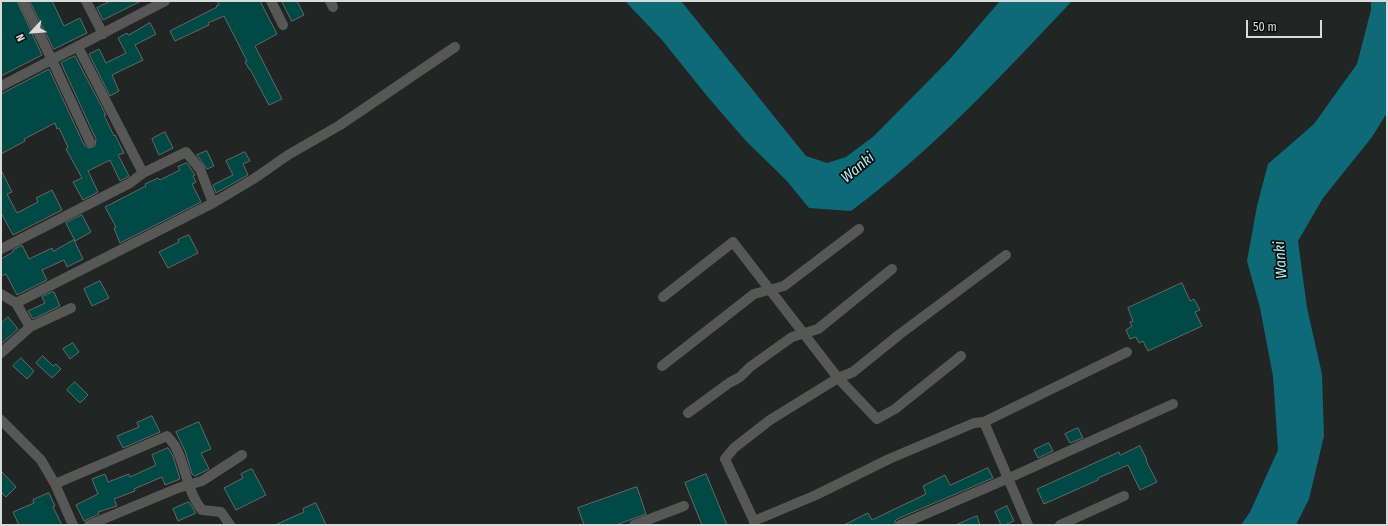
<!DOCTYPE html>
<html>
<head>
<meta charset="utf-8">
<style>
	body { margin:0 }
	#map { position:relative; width:1388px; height:526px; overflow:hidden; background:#212624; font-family:"Fira Sans Condensed",sans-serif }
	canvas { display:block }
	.frame { position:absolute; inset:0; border:2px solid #d8dbd9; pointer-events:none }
	.north { position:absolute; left:12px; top:12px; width:40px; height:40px; -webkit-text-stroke:3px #0c0e0d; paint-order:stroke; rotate:244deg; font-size:11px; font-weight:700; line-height:16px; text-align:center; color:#d8dbd9 }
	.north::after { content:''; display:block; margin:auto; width:14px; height:18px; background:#d8dbd9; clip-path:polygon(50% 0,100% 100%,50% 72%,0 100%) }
	.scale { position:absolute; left:1246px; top:20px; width:76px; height:18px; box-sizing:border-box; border:2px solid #d8dbd9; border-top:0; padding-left:5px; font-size:12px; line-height:14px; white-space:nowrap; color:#d8dbd9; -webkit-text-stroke:3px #0c0e0d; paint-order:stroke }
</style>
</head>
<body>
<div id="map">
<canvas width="1388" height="526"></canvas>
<div class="frame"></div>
<div class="north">N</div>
<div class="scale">50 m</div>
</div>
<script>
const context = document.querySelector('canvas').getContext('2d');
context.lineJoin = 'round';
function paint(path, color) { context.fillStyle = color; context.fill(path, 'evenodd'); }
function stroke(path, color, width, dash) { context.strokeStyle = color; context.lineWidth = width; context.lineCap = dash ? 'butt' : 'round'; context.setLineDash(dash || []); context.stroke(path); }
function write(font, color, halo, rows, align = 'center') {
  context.font = font + ' "Fira Sans Condensed",sans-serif'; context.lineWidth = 3.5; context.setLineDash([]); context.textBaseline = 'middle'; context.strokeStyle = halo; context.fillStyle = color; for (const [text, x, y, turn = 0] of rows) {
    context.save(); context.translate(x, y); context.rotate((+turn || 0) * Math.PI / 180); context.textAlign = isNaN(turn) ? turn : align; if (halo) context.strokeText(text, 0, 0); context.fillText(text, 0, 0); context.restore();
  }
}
const water = new Path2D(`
	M625,1H681L806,156L827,163L846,157L874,136L950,59L1000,1H1072C1002,75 933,150 851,211L809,208L786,180L746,141L707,96L662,40Z
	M1371,1H1387V113L1372,137L1323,198L1298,241L1307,308L1322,374L1324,436L1309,499L1296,525H1241L1250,512L1278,450L1273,376L1260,308L1247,261L1257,206L1268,164L1314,124L1357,64L1371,10Z`);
const building = new Path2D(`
	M1,1H17L42,55L1,76Z
	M30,1H52L64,26L80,18L87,33L54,49Z
	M111,1H141L103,20L97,8Z
	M217,1H260L277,34L255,46L282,99L269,105L250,69H249L245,62L247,61L224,16L208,23L209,25L175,41L170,31L217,7L216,6L219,5Z
	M282,1H297L304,15L292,21Z
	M150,23L156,34L135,45L143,60L112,75L119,91L110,96L89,54L99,49L106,63L126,53L118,38L127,33L128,35Z
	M75,56L106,115H104L114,136L115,135L124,153L118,155L129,176L120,181L110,160L88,171L98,192L83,200L73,182L82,178L66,149L68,147L59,128L57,129L55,123L24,139L25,141L1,154V94L49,69L84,145L89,148L95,146L96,139L61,63Z
	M165,132L173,148L159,155L152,139Z
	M207,151L214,166L207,169L197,155Z
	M245,152L250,161L243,164L248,175L216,193L213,185L233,175L226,161Z
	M187,163L195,175L193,176L196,182L192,184L201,202L120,243L114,228L116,227L105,207L146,186L145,184L158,178L160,180L180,170L178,167Z
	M1,170L12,192L7,194L17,213L38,202L36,198L52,190L62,210L13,235L1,213Z
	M82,215L91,232L75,241L66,223Z
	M189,235L198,253L168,268L159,252L179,242L178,240Z
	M74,240L83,259L67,267L64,260L42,270L47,280L17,295L6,274L1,276V259L13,252V250L22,245L29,259L52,248L53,251Z
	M100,281L109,298L92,306L84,289Z
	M1182,283L1190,301L1194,299L1200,310L1195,312L1202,326L1148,351L1143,341L1139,343L1136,337L1130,339L1126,330L1132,326L1130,322L1133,321L1128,308Z
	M52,292H54L60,306L33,319L28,311L45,303L42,297Z
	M8,317L18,329L1,344V324Z
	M73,343L79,352L70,359L63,349Z
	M43,356L53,366L56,364L61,369L52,378L36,363Z
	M21,358L34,371L27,379L13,366Z
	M75,382L88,395L80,403L67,390Z
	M152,416L160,432L123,448L117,436L139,427L137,423Z
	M199,422L211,449L201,453L209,469L195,476L192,474L185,451L176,432Z
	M1078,428L1083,438L1070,443L1065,434Z
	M1049,443L1053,451L1038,458L1034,450Z
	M1140,446L1147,460L1146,461L1157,482L1140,490L1128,465L1098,478V480L1044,504L1037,489L1119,452L1120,455Z
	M168,448L173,456L180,479L165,485L162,477L134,489L135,491L114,499L117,506L98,512L99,514L84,521L76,505L98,494L92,479L105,474L108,482L129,474L130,477L156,465L152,455Z
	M988,468L993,478L897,519L895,521L894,525H844L868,513L872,520L926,494L923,486L945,475L950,485Z
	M252,469L266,495L236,510L224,488L243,478L241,474Z
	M1,471L16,487L6,497L1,492Z
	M706,474L727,525H702L685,483Z
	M637,487L646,514L616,525H584L578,508Z
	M49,493L55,506L53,507L62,525H19L13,512L34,503L33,500Z
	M189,502L196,513L178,521L173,509Z
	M316,503L326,525H275L304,512L303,509Z
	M1007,506L1014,521L1005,525H1001L995,512Z
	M977,516L980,525H956Z`);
const minor = new Path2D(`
	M23,1L52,60L90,142
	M86,1L103,34
	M271,1L283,25
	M330,1L333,7
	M78,47L143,173
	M1,86L165,1
	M1,249L130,183L143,173L186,152L200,169L213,203
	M1,294L16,303L30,327L71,308
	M663,297L733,242L838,378L877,419L895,409L961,356
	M16,303L213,203L255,178L288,155L340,125L455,47
	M1,353L30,327
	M662,366L754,294L784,286L859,229
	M688,413L729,383L740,377L750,367L792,337L818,329L892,269
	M1,420L41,460L55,484L73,525
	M984,422L1028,525
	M55,484L167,436C170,439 173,443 175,446C186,466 187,492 202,510L221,512L230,525
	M754,521L816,495L889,459L974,423L984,422L1127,352
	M89,525L178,488L202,481L242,455
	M634,525L684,506
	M754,525V521L725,459L734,448L770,420L838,378L853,372L900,334L1006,255
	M900,525L1009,478L1173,404
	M1060,525L1124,496`);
const waterNames = [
	["Wanki",858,168,-40],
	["Wanki",1281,260,-94]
];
paint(water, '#0d6a76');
paint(building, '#004945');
stroke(building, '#626968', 1);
stroke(minor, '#575856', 10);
write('italic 15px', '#afeffa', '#0c0e0d', waterNames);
</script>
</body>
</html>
